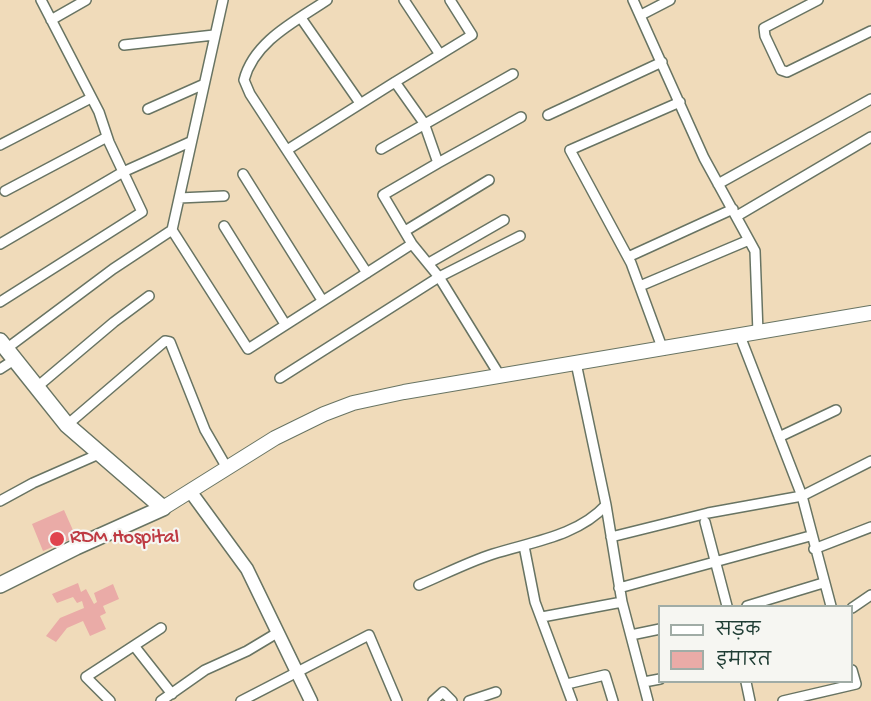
<!DOCTYPE html>
<html>
<head>
<meta charset="utf-8">
<style>
	body { margin:0 }
	#map { position:relative; width:871px; height:701px; overflow:hidden; background:#f0dbba; font-family:"Gochi Hand","Playpen Sans Deva",sans-serif }
	canvas { display:block }
	.legend { position:absolute; left:658px; top:605px; width:195px; height:78px; box-sizing:border-box; background:#f6f6f2; border:2px solid #a0aca6; margin:0; padding:8px 10px; list-style:none; font-size:18px; color:#1f3d34 }
	.legend li { display:flex; align-items:center; gap:12px; height:30px }
	.legend b { width:30px; border:2px solid #a0aca6 }
</style>
</head>
<body>
<div id="map">
<canvas width="871" height="701"></canvas>
<ul class="legend">
<li><b style="height:8px;background:#fff"></b>सड़क</li>
<li><b style="height:16px;background:#eaaba7"></b>इमारत</li>
</ul>
</div>
<script>
const context = document.querySelector('canvas').getContext('2d');
context.lineJoin = 'round';
function paint(path, color) { context.fillStyle = color; context.fill(path, 'evenodd'); }
function stroke(path, color, width, dash) { context.strokeStyle = color; context.lineWidth = width; context.lineCap = dash ? 'butt' : 'round'; context.setLineDash(dash || []); context.stroke(path); }
function write(font, color, halo, rows, align = 'center') {
  context.font = font + ' "Gochi Hand",sans-serif'; context.lineWidth = 4.5; context.setLineDash([]); context.textBaseline = 'middle'; context.strokeStyle = halo; context.fillStyle = color; for (const [text, x, y, turn = 0] of rows) {
    context.save(); context.translate(x, y); context.rotate((+turn || 0) * Math.PI / 180); context.textAlign = isNaN(turn) ? turn : align; if (halo) context.strokeText(text, 0, 0); context.fillText(text, 0, 0); context.restore();
  }
}
const building = new Path2D(`
	M64,510L76,537L43,551L32,524Z
	M78,583L81,592L86,589L94,604L97,602L94,593L113,584L119,599L103,606L106,613L100,616L106,629L90,636L83,621L67,628L56,642L46,636L60,618L84,608L82,601L77,603L73,597L57,603L52,594Z`);
const minor = new Path2D(`
	M327,0C296,21 254,41 244,80L250,94L367,273
	M404,0L439,53
	M633,0L704,158L755,251L758,333
	M818,0L764,28L765,36L781,70L787,72L871,31
	M641,15L670,0
	M301,18L360,103
	M51,20L86,0
	M124,45L214,35
	M148,109L202,85
	M548,115L662,62
	M0,145L91,98
	M381,149L513,74
	M287,150L395,82
	M438,163L521,117
	M243,174L322,300
	M718,184L871,99
	M5,191L107,137
	M179,198L224,196
	M737,216L871,137
	M224,226L285,324
	M172,230L248,349L412,244L439,277L500,376
	M405,231L489,180
	M0,244L123,172L190,142
	M412,244L383,195L438,163L424,123L395,82L472,35L450,0
	M628,257L733,209
	M429,263L504,220
	M640,286L749,240
	M0,302L142,212L109,142L99,112L41,0
	M740,336L802,496L831,606
	M6,349L113,269L172,230L223,0
	M663,350L631,263L570,150L680,102
	M576,363L606,505L622,602L648,701
	M0,369L14,360
	M280,378L439,277L520,236
	M37,387L114,322L149,296
	M67,425L165,341L170,342L205,430L227,468
	M779,437L836,410
	M0,501L33,483L99,454
	M705,522L727,606
	M611,537L708,513L802,496L871,461
	M524,546L535,602L572,701
	M814,549L871,527
	M419,585C443,575 468,562 493,554C531,542 578,536 606,505
	M619,588L810,536
	M747,606L823,583
	M852,608L871,595
	M542,617L622,602
	M631,635L660,629
	M135,647L172,694
	M644,682L660,679
	M746,682L750,701
	M567,684L605,675L613,701
	M110,701L86,677L161,628
	M161,701L205,670L247,651L277,633
	M241,701L369,635L397,701
	M433,701L443,692L452,701
	M469,701L496,692
	M783,701L856,684L852,670`);
const tertiary = new Path2D(`
	M190,491L247,569L311,701`);
const secondary = new Path2D(`
	M163,508L275,438L324,414L353,403L404,392L871,313`);
const primary = new Path2D(`
	M0,341L67,425L163,508L76,547L0,585`);
const markers = [
	[57,539,8,"#e0444e"]
];
const healthNames = [
	["RDM Hospital",70,539]
];
paint(building, '#eaaba7');
stroke(minor, '#687463', 12);
stroke(tertiary, '#687463', 15);
stroke(secondary, '#687463', 16);
stroke(primary, '#687463', 18);
stroke(minor, '#fff', 9);
stroke(tertiary, '#fff', 12);
stroke(secondary, '#fff', 14);
stroke(primary, '#fff', 15);
for (const [x, y, r, color] of markers) { const dot = new Path2D(); dot.arc(x, y, r, 0, 2 * Math.PI); context.fillStyle = color; context.fill(dot); stroke(dot, '#f6f6f2', 2); }
write('20px', '#be3a42', '#f6f6f2', healthNames, 'left');
</script>
</body>
</html>
